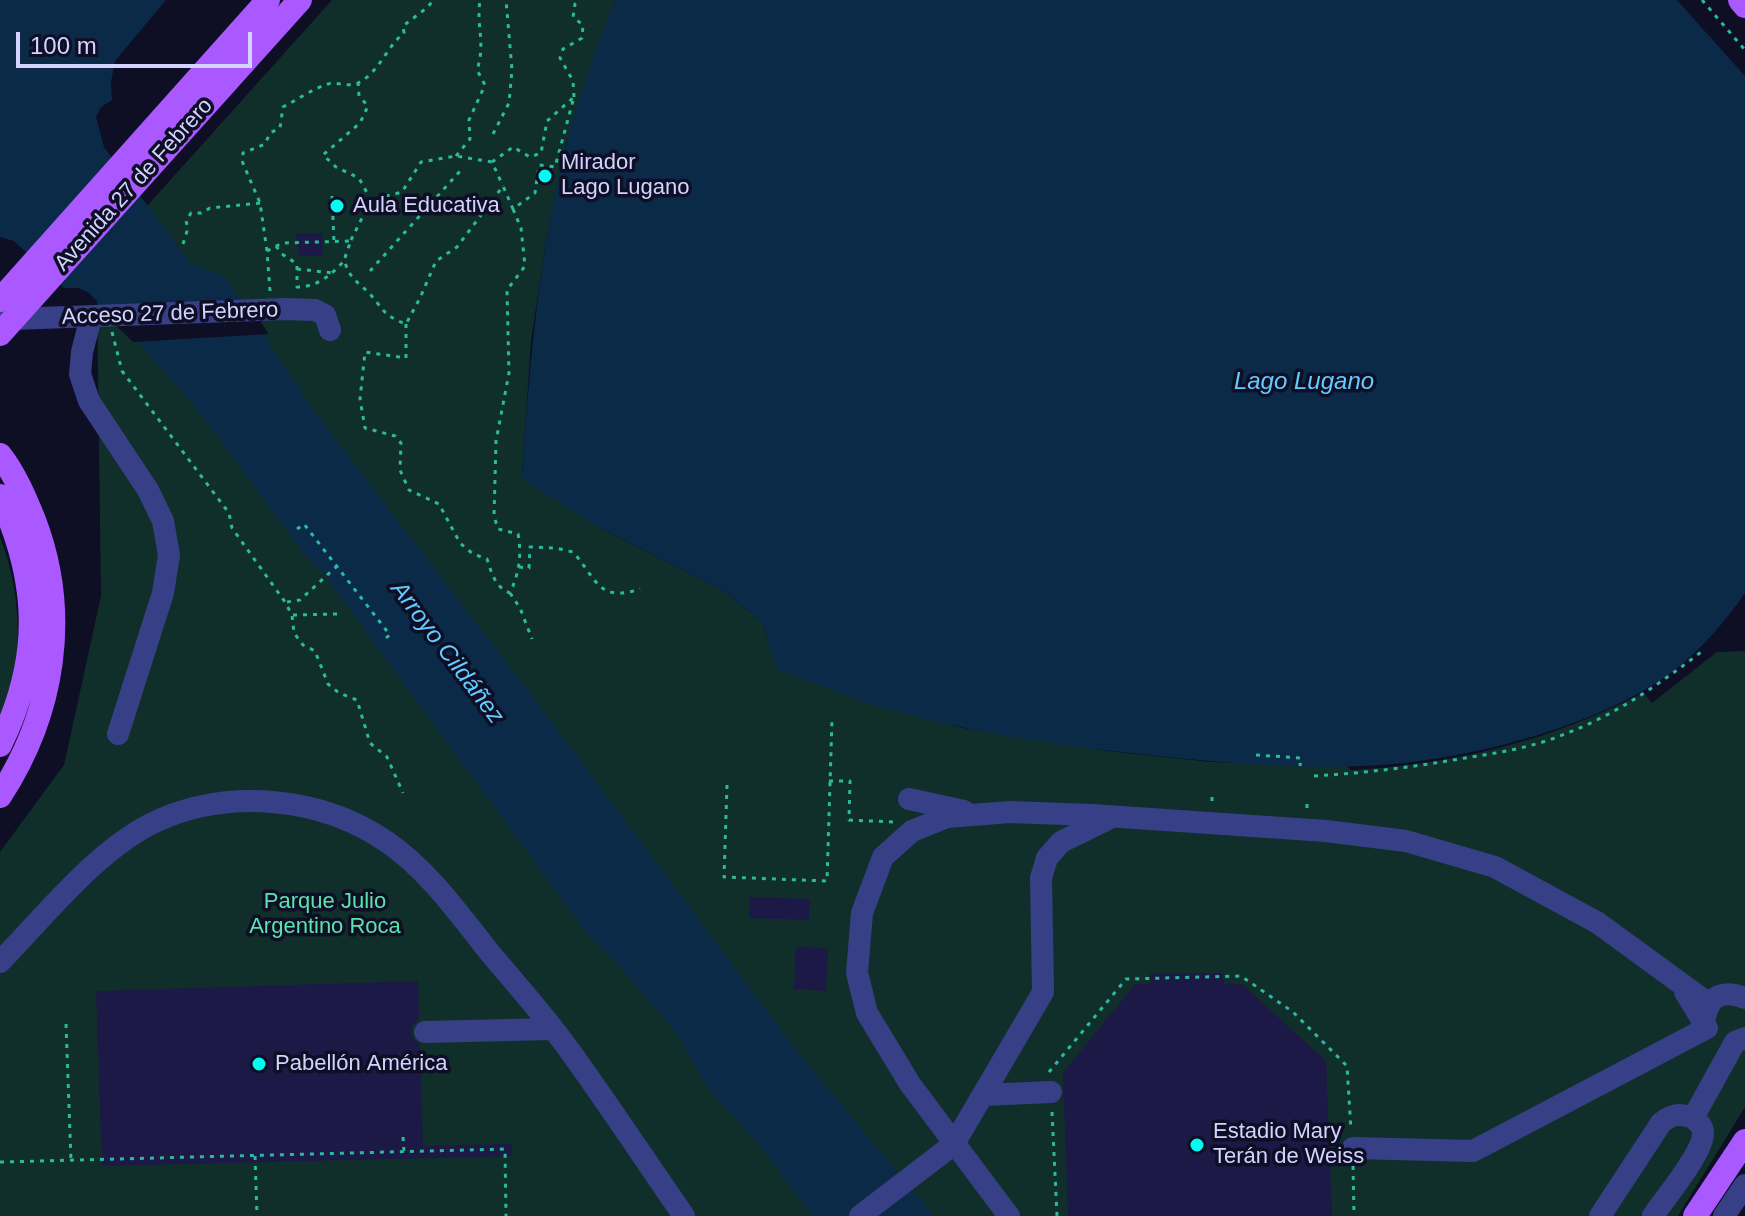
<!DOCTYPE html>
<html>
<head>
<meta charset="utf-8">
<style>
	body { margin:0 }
	#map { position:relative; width:1745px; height:1216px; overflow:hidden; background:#0e0e25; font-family:Arial,sans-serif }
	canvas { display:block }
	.scale { position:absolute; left:16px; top:32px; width:236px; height:36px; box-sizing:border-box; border:4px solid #d2d3ff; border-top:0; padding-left:10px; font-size:24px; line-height:28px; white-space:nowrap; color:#d2d3ff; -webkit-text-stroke:6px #0e0e25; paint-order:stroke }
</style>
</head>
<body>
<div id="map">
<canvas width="1745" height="1216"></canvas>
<div class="scale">100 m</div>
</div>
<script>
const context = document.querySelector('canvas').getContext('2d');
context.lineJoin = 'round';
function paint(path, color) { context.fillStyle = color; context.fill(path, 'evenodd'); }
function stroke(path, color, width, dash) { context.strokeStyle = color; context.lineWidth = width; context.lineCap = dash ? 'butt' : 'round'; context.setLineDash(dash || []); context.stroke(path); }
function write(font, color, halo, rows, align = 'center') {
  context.font = font + ' Arial,sans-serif'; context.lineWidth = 7; context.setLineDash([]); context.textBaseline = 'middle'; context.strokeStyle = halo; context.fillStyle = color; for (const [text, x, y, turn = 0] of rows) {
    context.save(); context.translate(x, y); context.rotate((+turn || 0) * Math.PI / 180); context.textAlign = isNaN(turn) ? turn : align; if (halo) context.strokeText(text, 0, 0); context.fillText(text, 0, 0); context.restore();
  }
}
const green = new Path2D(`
	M332,0H615L566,143L547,237L531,340L522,478L597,526L727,593L763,623L777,669L883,707L963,728L1108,751L1211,762L1347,766L1351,770C1457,764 1549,741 1643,693L1652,703L1717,652L1745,651V1107L1678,1216H0V852L64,765L101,596L97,294L147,206Z
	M0,537C16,578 21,621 16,665C14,683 5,701 0,719Z`);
const water = new Path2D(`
	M0,0H166L115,61L111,82L112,100L101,107L96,117L104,147L190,263L225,277L317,415L538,704L795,1049L934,1216H813L758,1144L709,1090L678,1035L627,975L586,932L323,573L303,553L202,415L144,348L88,292L78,288H64L14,241L0,237Z
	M615,0H1677L1745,76V593C1728,618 1705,645 1681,665C1612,722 1482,756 1393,764C1309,771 1223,763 1140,754C1054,745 967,732 884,708C848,697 812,682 776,669L763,623L727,593L597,526L522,479C529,366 539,255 566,145C578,96 597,48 615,0Z`);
const pier = new Path2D(`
	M246,301L269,334L133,342L105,315Z`);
const building = new Path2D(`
	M322,233L323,256H299L296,234Z
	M750,897L810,899L809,920L749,918Z
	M796,947L828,948L826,991L794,989Z
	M1223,973L1224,984H1242L1326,1061L1332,1216H1068L1063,1073L1135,984H1151L1150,974Z
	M418,981L419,1019L413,1025L411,1033L414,1040L420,1045L423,1146L512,1144V1156L102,1166L96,991Z`);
const path = new Path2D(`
	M1702,0L1745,50
	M358,82L359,96L368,106L360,123L323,155L336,167L359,178L371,200
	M574,97L573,81L560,58L563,49L582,38L583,25L573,17L575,4L579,0
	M493,134L509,103L512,70L506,0
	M456,156L470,139L469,120L485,85L477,70C486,42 476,28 480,0
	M332,196L334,242
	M351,240L371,200L402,192L421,162L456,156L492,162
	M183,244L188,228L186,221L191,213H201L210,208L260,203
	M276,246L282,254L297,264V287C318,287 332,274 345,260
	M267,251L260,203L242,161L243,153L265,144L270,133L280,128L283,107C297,100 312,89 328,84C337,81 348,88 358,83C380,72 386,47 404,33L403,26L428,7L433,0
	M297,269L333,273
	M370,271L461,170
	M270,291L267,251L282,243L351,241C349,246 345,255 345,260C346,274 358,283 367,291C383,307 381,315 406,324L420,298L436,261L457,247L503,186L513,209L535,193L539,165L555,167L574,97L547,121L541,153L530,157L513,147L492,162L503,186
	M406,324V358L365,352L360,399L365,428L395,436L401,443L400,470L409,490L439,504L460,543L473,554L487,559C492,574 495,587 510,593C519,573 522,556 518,534L498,529L494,516L496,441L509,373L507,290L525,266L521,228L513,209
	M112,332L122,371L229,513L232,528L285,602L292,615L294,633L303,645L315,651L328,684L339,693L357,700L370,743L387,757L403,793
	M297,529L304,524L390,635L383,640
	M519,567L529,568L530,547L556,548L573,552C597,579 598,603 640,589
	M510,593L520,608L532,639
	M287,602L300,600L337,566
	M293,615L337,614
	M1256,755L1301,758L1300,766
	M1314,776C1365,773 1414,767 1465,758C1498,753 1534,747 1565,734C1619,713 1661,683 1705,649
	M829,781H850L849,820L893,822
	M727,785L724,877L827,881L832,719
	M1212,797V803
	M1307,804V809
	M66,1024L71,1161
	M1049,1072L1126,979L1241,976L1293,1012L1347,1066L1351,1130
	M1052,1112L1057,1216
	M403,1137L404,1152
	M255,1156L257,1216
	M0,1162L505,1149L506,1216
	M1353,1166L1354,1216`);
const minor = new Path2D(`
	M0,314L13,319L285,309L315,310L325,315L330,330
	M91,317L82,352L80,374L89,401L148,490L163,521L169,555L163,593L118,734
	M909,799L964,811
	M0,962C45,916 98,848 157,821C230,788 322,797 387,842C429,871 459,914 490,953C516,984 543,1014 567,1047C607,1102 645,1160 684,1216
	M1705,1017C1710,994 1724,990 1745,998
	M425,1032L552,1029
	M983,1095L1051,1092
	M1353,1148L1473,1151L1707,1028L1685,992
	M860,1216L954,1144L1043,992L1041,878L1047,858L1061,842L1110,818
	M1009,1216L910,1084L867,1013L857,973L862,913L883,857L912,831L947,817L1010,812L1092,815L1326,831L1406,841L1495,867L1598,923L1709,1004
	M1600,1216L1661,1123C1672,1114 1679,1113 1693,1118L1735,1042L1745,1038
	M1653,1216C1664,1199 1704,1152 1703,1133C1703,1126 1698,1122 1693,1118
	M1724,1216L1745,1185`);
const major = new Path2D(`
	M1740,0L1745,6
	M0,300L268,0
	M0,334L300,0
	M0,455C15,474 25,498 34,520C70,614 54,713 0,796
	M0,496C40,583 42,659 0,745
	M1695,1216L1745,1141`);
const markers = [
	[545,176,8,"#00fdf2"],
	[337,206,8,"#00fdf2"],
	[259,1064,8,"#00fdf2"],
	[1197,1145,8,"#00fdf2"]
];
const poiNames = [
	["Mirador",561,163],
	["Lago Lugano",561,188],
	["Aula Educativa",353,206],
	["Pabellón América",275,1064],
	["Estadio Mary",1213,1132],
	["Terán de Weiss",1213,1157]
];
const streetNames = [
	["Avenida 27 de Febrero",134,185,-48],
	["Acceso 27 de Febrero",170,314,-2]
];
const parkNames = [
	["Parque Julio",325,902],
	["Argentino Roca",325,927]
];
const waterNames = [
	["Lago Lugano",1304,382],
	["Arroyo Cildáñez",447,653,53]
];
paint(green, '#112f2a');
paint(water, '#0a2a48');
paint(pier, '#0e0e25');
paint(building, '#1c1947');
stroke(path, '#2bba9d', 3, [4, 6]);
stroke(minor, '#374086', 22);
stroke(major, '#a959ff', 24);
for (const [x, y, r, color] of markers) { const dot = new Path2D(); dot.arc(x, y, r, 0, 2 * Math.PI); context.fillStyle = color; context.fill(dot); stroke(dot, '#0e0e25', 3); }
write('22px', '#d2d3ff', '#0e0e25', poiNames, 'left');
write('22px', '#d2d3ff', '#0e0e25', streetNames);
write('22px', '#5ae3ad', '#0e0e25', parkNames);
write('italic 24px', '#60ccff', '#0e0e25', waterNames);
</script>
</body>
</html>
